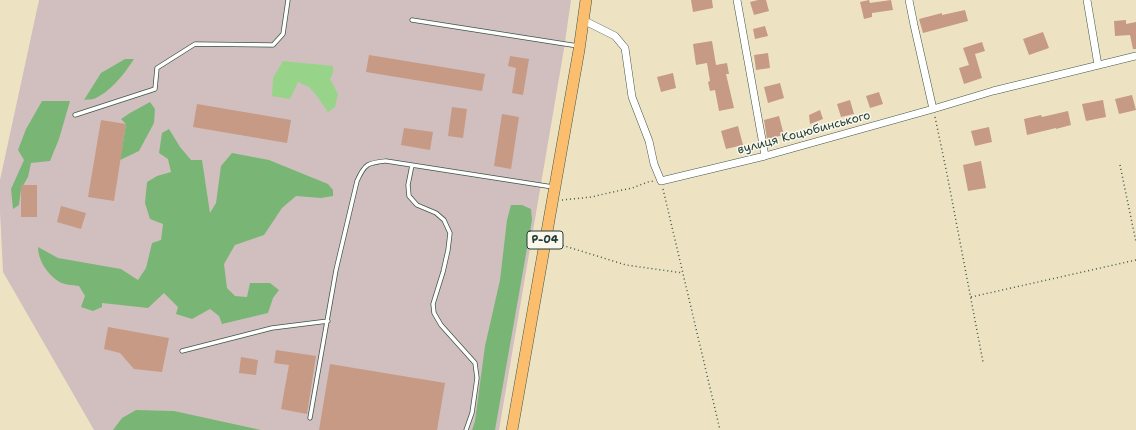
<!DOCTYPE html>
<html>
<head>
<meta charset="utf-8">
<style>
	body { margin:0 }
	canvas { display:block; background:#ede3c3 }
</style>
</head>
<body>
<canvas width="1136" height="430"></canvas>
<script>
const context = document.querySelector('canvas').getContext('2d');
context.lineJoin = 'round';
function paint(path, color) { context.fillStyle = color; context.fill(path, 'evenodd'); }
function stroke(path, color, width, dash) { context.strokeStyle = color; context.lineWidth = width; context.lineCap = dash ? 'butt' : 'round'; context.setLineDash(dash || []); context.stroke(path); }
function write(font, color, halo, rows, align = 'center') {
  context.font = font + ' "Shantell Sans",sans-serif'; context.lineWidth = 3; context.setLineDash([]); context.textBaseline = 'middle'; context.strokeStyle = halo; context.fillStyle = color; for (const [text, x, y, turn = 0] of rows) {
    context.save(); context.translate(x, y); context.rotate((+turn || 0) * Math.PI / 180); context.textAlign = isNaN(turn) ? turn : align; if (halo) context.strokeText(text, 0, 0); context.fillText(text, 0, 0); context.restore();
  }
}
const industrial = new Path2D(`
	M39,0H571L564,49L499,430H94L3,272L0,212V180Z`);
const green = new Path2D(`
	M283,61L333,66V73L330,79L338,94L335,107L328,112L316,95L309,87L298,82L290,99L272,96L273,78Z`);
const forest = new Path2D(`
	M125,59H134C126,72 111,91 96,98C93,100 88,99 84,100L101,73Z
	M42,101H70L59,139L50,161L31,163L28,177L21,189L19,205L13,209L11,189L24,160L18,150L26,129Z
	M150,102L155,109L154,123L139,151L120,160L126,124L121,119L130,113Z
	M169,129L180,147L191,160H202L210,213L216,203L221,166L232,153L269,160L328,184L333,190V196L321,198L296,196L282,208L264,235L235,245L224,264L227,288L235,296L247,297L250,283H270L279,290L273,298L268,313L222,324L219,316L210,309L192,319L176,314L178,307L164,293L148,308L102,303V307L93,311L81,307L85,296L79,286C73,285 63,285 58,281C47,274 38,260 38,247L58,258L121,269L138,280L146,268L152,243L161,240L163,224L150,219L145,203L147,182L157,176L171,172L168,159L159,153L162,133Z
	M511,205H522L531,209L532,220L495,430H472L475,421L485,346L500,280L507,220Z
	M136,410L174,411L261,430H113L122,418Z`);
const building = new Path2D(`
	M691,0H712L713,8L693,12Z
	M758,0H766L769,11L754,15L750,2Z
	M869,0L870,3L891,0L893,10L872,13V17L864,19L860,2Z
	M965,10L968,21L923,33L919,19L942,13V15Z
	M1126,20V24L1136,22V49H1133L1130,35L1115,36L1114,21Z
	M765,26L768,36L755,39L753,29Z
	M1043,32L1049,48L1029,55L1023,39Z
	M712,41L716,65L727,63L729,74H726L734,108L719,111L715,90L710,91L708,82L710,81L707,63L696,65L693,44Z
	M982,42L985,51L975,54L982,78L964,84L959,68L969,65L963,48Z
	M768,53L770,68L756,70L754,55Z
	M369,55L485,74L482,91L366,72Z
	M510,56L529,59L523,95L512,93L516,68L508,66Z
	M673,73L676,88L661,92L657,77Z
	M780,83L784,98L768,103L764,87Z
	M879,92L883,104L870,108L866,96Z
	M1132,95L1136,110L1119,114L1115,99Z
	M850,100L854,114L841,117L837,104Z
	M1103,100L1106,117L1086,121L1082,104Z
	M197,104L291,120L287,143L193,127Z
	M452,107L467,109L463,138L448,136Z
	M820,110L823,119L810,124L809,115Z
	M1068,111L1071,125L1056,129V128L1027,135L1024,119L1041,115L1042,117Z
	M502,114L519,117L511,169L494,166Z
	M779,116L784,135L767,139L764,120Z
	M101,120L126,124L114,201L88,197Z
	M738,126L743,145L726,149L721,131Z
	M989,127L992,142L975,146L971,131Z
	M404,128L433,132L430,150L401,145Z
	M981,161L986,188L968,191L963,165Z
	M21,185H37V217H21Z
	M61,206L86,213L81,229L57,222Z
	M108,327L169,338L162,372L134,369L120,353L104,349Z
	M276,350L316,356L307,414L281,409L289,365L274,363Z
	M241,357L258,360L256,375L239,373Z
	M330,364L445,383L437,430H319Z`);
const path = new Path2D(`
	M935,117L947,174L983,362
	M1120,165L1136,242
	M663,189L720,430
	M562,200L592,197L608,193L632,188L648,182L654,181
	M555,243L626,265L683,273
	M971,297L1136,260`);
const lane = new Path2D(`
	M412,20L578,46
	M75,115L155,89L157,68L195,44L273,45L283,34L288,0
	M412,165L408,185L409,196L417,205L436,213L444,220L450,233L448,250L443,272L433,304L434,313L441,325L475,363L477,378L472,413L466,430
	M182,351L272,328L328,321
	M310,418L336,270L357,181C365,163 368,163 386,161L553,187`);
const street = new Path2D(`
	M737,0L765,156
	M909,0L914,25L933,109
	M1087,0L1098,65
	M583,20L615,36L625,48L632,97L649,141L654,164L661,181L765,156L933,109L993,91L1136,56`);
const primary = new Path2D(`
	M512,430L579,50L586,0`);
const shields = [
	[545,240,36]
];
const shieldNames = [
	["Р-04",545,240]
];
const streetNames = [
	["вулиця Коцюбинського",804,133,-15]
];
paint(industrial, '#d1bfbf');
paint(green, '#97d489');
paint(forest, '#79b675');
paint(building, '#c69a84');
stroke(lane, '#3e5649', 5);
stroke(street, '#3e5649', 8);
stroke(primary, '#3e5649', 12);
stroke(path, '#3e5649', 1.5, [1, 3]);
stroke(lane, '#fff', 3.5);
stroke(street, '#fff', 7);
stroke(primary, '#fbbd6e', 11);
for (const [x, y, w] of shields) { const box = new Path2D(); box.roundRect(x - w / 2, y - 9, w, 18, 3); context.fillStyle = '#fbf7ec'; context.fill(box); stroke(box, '#1f3d34', 1); }
write('bold 11px', '#1f3d34', null, shieldNames);
write('12px', '#1f3d34', '#fbf7ec', streetNames);
</script>
</body>
</html>
